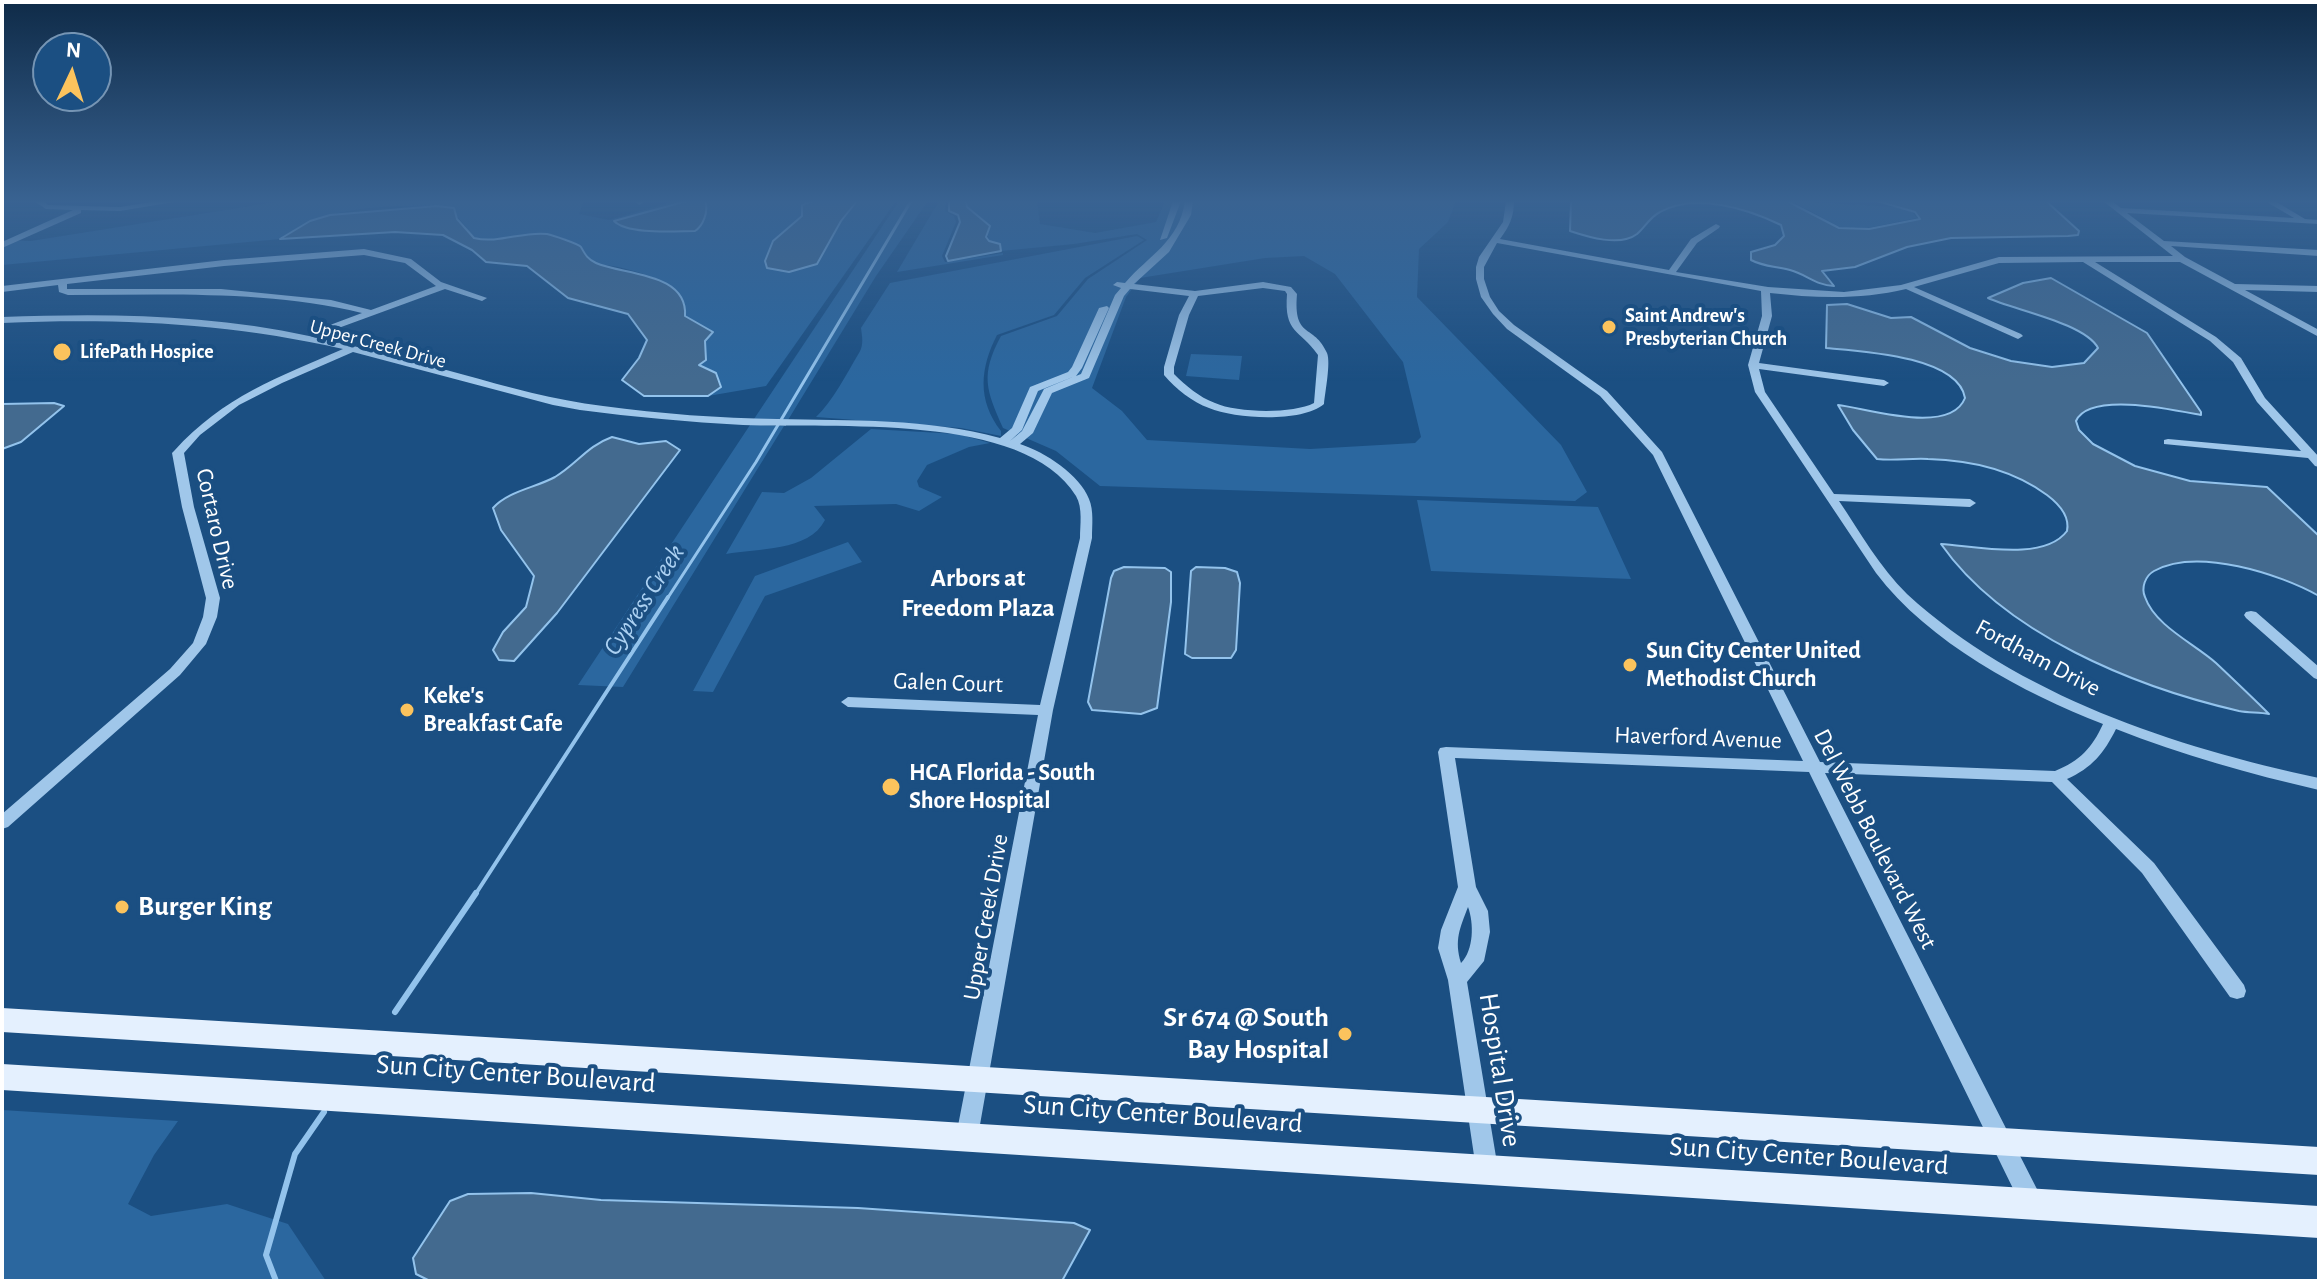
<!DOCTYPE html>
<html>
<head>
<meta charset="utf-8">
<style>
	body { margin:0 }
	#map { position:relative; width:2321px; height:1283px; overflow:hidden; background:#1b4f82; font-family:"Alegreya Sans",sans-serif }
	canvas { display:block }
	.frame { position:absolute; inset:0; border:4px solid #fff; pointer-events:none }
	.north { position:absolute; left:32px; top:32px; width:80px; height:80px; box-sizing:border-box; background:#1b4f82; border:2px solid #7695b4; border-radius:50%; rotate:4deg; font-size:22px; font-weight:700; line-height:32px; text-align:center; color:#fff }
	.north::after { content:''; display:block; margin:auto; width:28px; height:36px; background:#fbc35d; clip-path:polygon(50% 0,100% 100%,50% 72%,0 100%) }
</style>
</head>
<body>
<div id="map">
<canvas width="2321" height="1283"></canvas>
<div class="frame"></div>
<div class="north">N</div>
</div>
<script>
const context = document.querySelector('canvas').getContext('2d');
context.lineJoin = 'round';
function paint(path, color) { context.fillStyle = color; context.fill(path, 'evenodd'); }
function stroke(path, color, width, dash) { context.strokeStyle = color; context.lineWidth = width; context.lineCap = dash ? 'butt' : 'round'; context.setLineDash(dash || []); context.stroke(path); }
function write(font, color, halo, rows, align = 'center') {
  context.font = font + ' "Alegreya Sans",sans-serif'; context.lineWidth = 8; context.setLineDash([]); context.textBaseline = 'middle'; context.strokeStyle = halo; context.fillStyle = color; for (const [text, x, y, turn = 0] of rows) {
    context.save(); context.translate(x, y); context.rotate((+turn || 0) * Math.PI / 180); context.textAlign = isNaN(turn) ? turn : align; if (halo) context.strokeText(text, 0, 0); context.fillText(text, 0, 0); context.restore();
  }
}
const green = new Path2D(`
	M282,201H584L579,214L609,220L675,201H896L766,386L708,396L721,384L713,371L699,365L706,339L704,329L685,316C687,283 643,273 618,267C611,265 601,266 594,262C586,257 584,250 578,245C574,241 556,236 550,235C524,231 486,250 466,232L467,228L449,207C409,204 358,206 319,218C305,222 293,232 280,239L2,265V240L31,241Z
	M899,201H928L876,276L788,420L754,419Z
	M939,201H946L945,211L954,216L956,222L942,256L945,262L1003,253V255L897,272Z
	M966,201H1037L1040,224L1095,233L1156,222L1165,201H1456L1448,222L1419,249L1417,297L1561,445L1587,492L1575,501L1100,486L1056,451L1003,428C986,390 980,375 1001,336L1057,316L1088,279L1147,240L1137,234L1074,244L1001,251L1000,244L989,241L984,220L966,207ZM1304,256L1335,274L1403,362L1421,437L1415,443L1310,449L1147,440L1122,411L1092,388L1126,297L1140,278L1265,258Z
	M1791,201L1896,207L1912,212L1917,218L1867,228L1840,227Z
	M1137,236L1144,240L1085,278L1054,315L997,335C980,368 977,400 1001,431V436L961,428L816,417C833,401 847,373 859,353C864,345 862,336 861,328L890,283Z
	M1191,354L1242,356L1239,380L1186,376Z
	M750,425L784,426L623,687L578,685Z
	M871,429L958,434L990,443L969,447L927,465L917,481L919,487L942,497L919,511L896,504L814,506L825,520C809,552 757,548 726,554L762,492L784,493L811,478Z
	M1417,500L1598,507L1631,579L1431,571Z
	M848,542L862,562L765,596L713,692L693,691L755,576Z
	M2,1110L178,1121L154,1155L128,1204L151,1216L227,1204L288,1224L326,1281H2Z`);
const water = new Path2D(`
	M687,201H705C709,211 703,226 695,231C675,231 628,235 614,221Z
	M813,201H857L841,221L817,264L789,272L767,268L765,261L773,241L802,216V205Z
	M949,201H966L967,207L990,226L986,237L989,241L1000,244L1001,251L948,261L946,256L960,222L958,215L949,211Z
	M1571,201H1787L1839,228L1869,229L1920,219L1915,212L1877,201H2046L2079,231L2078,235L2068,236L1951,238L1907,247L1855,267L1822,271L1834,286C1815,285 1808,275 1790,270C1776,266 1764,267 1751,260V252L1775,245L1784,236L1781,225C1748,209 1695,192 1660,212C1650,217 1645,227 1637,234C1620,247 1588,237 1570,231Z
	M437,206L454,208L457,219L474,238C498,244 523,231 547,234C552,235 579,244 581,247C585,254 587,259 596,263C623,275 688,272 685,316L713,332L705,341L706,360L699,365L716,373L721,387L708,396H644L622,380L639,358L647,340L628,314L568,298L527,266L486,262L472,250L443,235L395,232L280,239L310,221L330,215Z
	M2051,278L2147,333L2201,412V415C2175,410 2089,391 2076,421L2079,430L2093,444L2135,466L2190,481L2267,487L2319,536V596C2280,574 2197,547 2154,571C2145,576 2141,588 2145,597C2155,626 2195,644 2216,663C2234,680 2252,697 2269,714C2259,712 2249,713 2239,711C2135,687 2004,634 1941,544C1975,546 2044,562 2067,531C2070,516 2059,504 2047,495C2013,470 1969,460 1928,459C1911,458 1894,461 1877,459L1853,430L1838,405C1866,408 1950,436 1965,398C1958,356 1860,351 1826,348L1827,305L1847,304L1891,318L1911,317L1970,348L2011,361L2052,367L2084,363L2098,348C2085,323 2014,310 1988,298L2023,283Z
	M54,403L64,406L21,442L2,449V404Z
	M612,437L639,444L666,441L680,450L557,613L514,661L499,660L493,650L503,632L526,607L534,576L501,530L493,508C508,491 535,488 555,477C577,464 587,446 612,437Z
	M1124,567L1165,568L1171,572V602L1157,708L1141,714L1092,710L1088,702L1111,578L1114,571Z
	M1196,567L1225,568L1237,572L1240,583L1236,650L1231,658H1192L1185,654L1191,571Z
	M531,1193L601,1200L858,1208L1074,1223L1090,1230L1062,1281H430L416,1274L413,1258L450,1201L468,1194Z`);
const streamFar2 = new Path2D(`
	M667,599L756,462L911,201`);
const streamFar1 = new Path2D(`
	M475,895L668,597`);
const stream = new Path2D(`
	M395,1012L476,893
	M276,1281L266,1255L295,1154L324,1112`);
const minor = new Path2D(`
	M34,201H44L48,205L120,207L157,201H180L120,211L81,210V213L2,248V242L73,210L46,209Z
	M635,201H643V203L639,205Z
	M1173,201H1181L1167,238L1160,240Z
	M1185,201H1193L1191,215L1169,252L1134,284L1195,291L1263,282L1291,287L1297,294C1293,340 1314,323 1327,353C1331,363 1325,392 1324,404C1302,423 1235,419 1209,408C1192,402 1176,389 1164,375V367L1179,315L1189,296L1130,289L1124,296L1089,378L1052,393L1033,433L1020,444C1045,452 1080,475 1089,499C1094,511 1092,525 1092,538L1053,710L978,1136L974,1143L967,1146L960,1143L956,1136L1038,715L848,707L841,702L848,697L1040,705L1080,538C1080,525 1083,508 1076,496C1024,411 831,429 743,425C689,422 634,417 580,410L553,405L353,352L282,383L239,405L200,435L184,453L194,507L220,598L217,617L206,644L180,675L8,827L2,829V814L170,669L193,643L203,617L206,598L182,507L172,453L174,451C224,396 277,378 343,349C228,323 119,318 2,323V317C105,313 208,314 309,336C360,347 411,360 461,374C508,387 554,400 603,406C661,414 719,418 777,419C851,421 928,418 1000,438L1012,428L1030,387L1068,372L1072,367L1099,308L1107,306L1109,308L1082,368L1076,376L1081,374L1115,295L1121,288L1113,285L1117,282L1125,283C1149,255 1179,242 1185,201ZM1263,288L1285,291L1287,294C1284,334 1299,328 1318,355L1314,403C1293,414 1237,413 1215,403C1199,397 1186,386 1174,374V367L1189,315L1198,296ZM1075,376L1044,389L1022,431L1010,441L1022,430L1038,391Z
	M1506,201H1514C1514,217 1509,227 1500,239L1669,270L1691,239L1716,224L1720,226L1719,228L1697,243L1676,272L1768,287L1844,292L1901,285L1999,257L2173,256L2103,201H2112L2121,208L2294,218L2265,201H2275L2305,219L2319,220V224L2127,213L2164,241L2319,250V256L2171,246L2185,257L2235,284L2319,286V292L2245,290L2319,330V337L2180,262H2095L2216,337L2241,358L2265,398L2319,457V467L2315,466L2308,458L2164,444V440L2168,439L2301,451L2257,402L2233,362L2210,341L2083,262L1999,263L1914,287L2021,334L2023,336L2018,339L1906,289C1861,300 1815,298 1770,293L1772,316L1759,363L1884,380L1889,383L1884,386L1759,369L1765,392L1834,494L1970,499L1976,503L1970,507L1839,501C1860,532 1880,568 1907,594C2018,696 2175,747 2319,778V790C2250,774 2182,755 2116,729C2104,753 2092,768 2067,779L2154,863L2244,985L2246,991L2244,997L2237,999L2230,997L2142,873L2052,782L1825,773L2041,1197L2044,1205L2041,1213L2033,1216L2025,1213L1809,772L1455,758L1476,887L1488,911L1490,932L1484,961L1467,982L1498,1169L1495,1176L1487,1179L1479,1176L1476,1169L1448,980L1438,948L1441,930L1458,887L1438,752L1440,748L1446,747L1803,761L1653,455L1600,396L1507,329L1493,314L1481,297L1476,279V267L1479,257L1503,222ZM1497,243L1761,291L1762,316L1748,365L1755,392L1876,573C1928,642 2023,693 2103,724C2092,748 2080,761 2055,771L1820,762L1662,452L1607,391L1514,325L1499,311L1490,297L1484,279V267ZM1468,907C1474,923 1474,950 1461,963C1454,940 1460,928 1468,907Z
	M364,249L411,259L441,282L487,298L482,301L445,289L333,330L330,329V325L362,313C266,290 166,295 68,295L59,292L58,285L2,292V286L224,260ZM364,255L405,263L436,286L371,310L331,300L221,289H67V284L224,266Z
	M2251,611L2256,612L2319,667V680L2314,678L2246,618L2244,615L2246,612Z`);
const major = new Path2D(`
	M2,1008L2319,1147V1175L2,1032Z
	M2,1064L2319,1206V1238L2,1090Z`);
const markers = [
	[1609,327,8,"#fbc35d"],
	[62,352,10,"#fbc35d"],
	[1630,665,8,"#fbc35d"],
	[407,710,8,"#fbc35d"],
	[891,787,10,"#fbc35d"],
	[122,907,8,"#fbc35d"],
	[1345,1034,8,"#fbc35d"]
];
const farPoinames = [
	["Saint Andrew's",1625,316],
	["Presbyterian Church",1625,339],
	["LifePath Hospice",80,352]
];
const farStreetnames = [
	["Upper Creek Drive",378,344,15]
];
const streetNames = [
	["Cortaro Drive",217,529,77],
	["Fordham Drive",2038,658,28],
	["Galen Court",948,683,2],
	["Haverford Avenue",1698,738,2],
	["Del Webb Boulevard West",1875,839,63],
	["Upper Creek Drive",986,917,-80]
];
const poiNames = [
	["Sun City Center United",1646,651],
	["Methodist Church",1646,679],
	["Keke's",423,696],
	["Breakfast Cafe",423,724],
	["HCA Florida - South",909,773],
	["Shore Hospital",909,801]
];
const neighbourhoodNames = [
	["Arbors at",978,578],
	["Freedom Plaza",978,608]
];
const waterNames = [
	["Cypress Creek",644,600,-57]
];
const nearPoinames = [
	["Burger King",138,907],
	["Sr 674 @ South",1329,1018,"right"],
	["Bay Hospital",1329,1050,"right"]
];
const nearStreetnames = [
	["Hospital Drive",1500,1070,81],
	["Sun City Center Boulevard",516,1074,4],
	["Sun City Center Boulevard",1163,1114,4],
	["Sun City Center Boulevard",1809,1156,4]
];
paint(green, '#2b679f');
paint(water, '#436a8f');
stroke(water, '#93c3ec', 2);
stroke(streamFar2, '#93c3ec', 3);
stroke(streamFar1, '#93c3ec', 4);
stroke(stream, '#93c3ec', 6);
paint(minor, '#a0c7ea');
paint(major, '#e4f0fe');
const sky = context.createLinearGradient(0, 0, 0, 381);
sky.addColorStop(0, '#0f2b48');
sky.addColorStop(0.53, '#396392');
sky.addColorStop(1, '#39639200');
context.fillStyle = sky;
context.fillRect(0, 0, 2321, 381);
for (const [x, y, r, color] of markers) { const dot = new Path2D(); dot.arc(x, y, r, 0, 2 * Math.PI); context.fillStyle = color; context.fill(dot); stroke(dot, '#1b4f82', 3); }
write('bold 20px', '#fff', '#1b4f82', farPoinames, 'left');
write('20px', '#fff', '#1b4f82', farStreetnames);
write('24px', '#fff', '#1b4f82', streetNames);
write('bold 24px', '#fff', '#1b4f82', poiNames, 'left');
write('bold 26px', '#fff', '#1b4f82', neighbourhoodNames);
write('italic 26px', '#acd1f2', '#1b4f82', waterNames);
write('bold 28px', '#fff', '#1b4f82', nearPoinames, 'left');
write('28px', '#fff', '#1b4f82', nearStreetnames);
</script>
</body>
</html>
